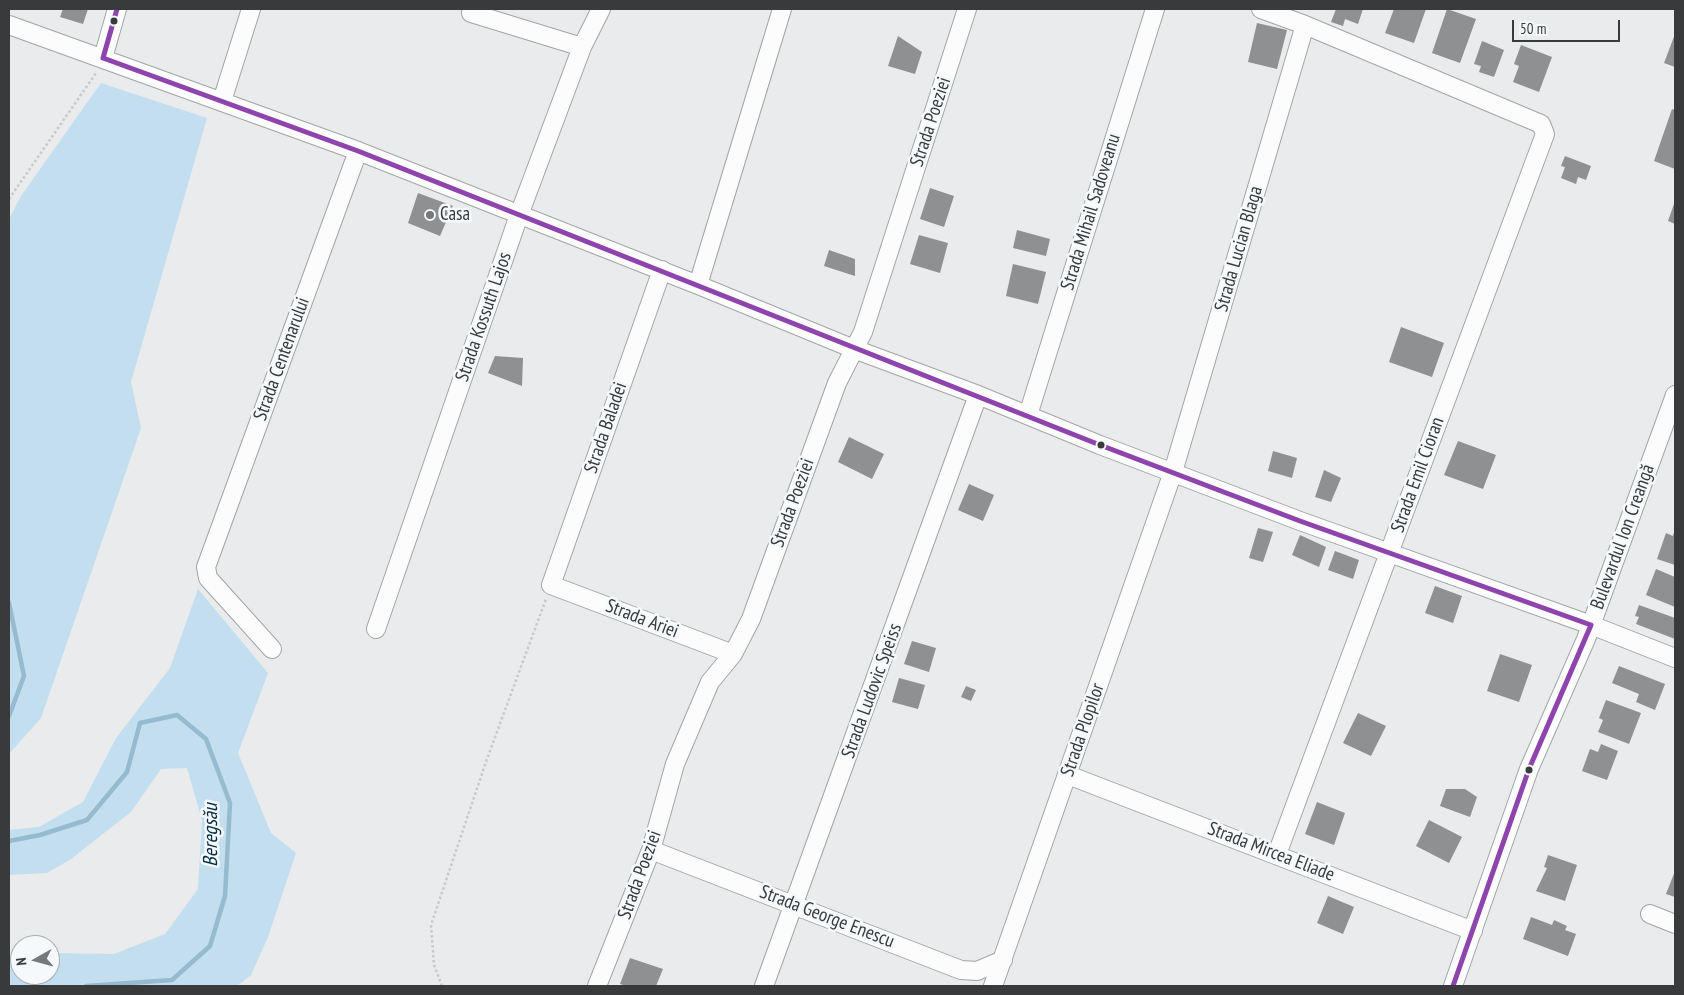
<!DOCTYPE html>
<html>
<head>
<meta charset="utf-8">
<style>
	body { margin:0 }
	#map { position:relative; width:1684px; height:995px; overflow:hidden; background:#e9ebec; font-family:"PT Sans Narrow",sans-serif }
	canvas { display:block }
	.frame { position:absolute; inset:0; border:10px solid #393a3b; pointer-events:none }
	.north { position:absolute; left:10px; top:935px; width:50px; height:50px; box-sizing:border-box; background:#f5f9fb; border:1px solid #aaadae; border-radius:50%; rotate:263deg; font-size:14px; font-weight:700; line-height:20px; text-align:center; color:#393a3b }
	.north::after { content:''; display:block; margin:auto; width:18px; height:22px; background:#777879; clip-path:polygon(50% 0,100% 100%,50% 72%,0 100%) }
	.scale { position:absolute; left:1512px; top:20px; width:108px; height:22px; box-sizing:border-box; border:2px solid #393a3b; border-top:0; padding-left:6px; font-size:15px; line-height:18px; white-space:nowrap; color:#393a3b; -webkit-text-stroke:4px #f5f9fb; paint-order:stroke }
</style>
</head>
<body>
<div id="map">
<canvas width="1684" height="995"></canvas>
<div class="frame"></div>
<div class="north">N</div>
<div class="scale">50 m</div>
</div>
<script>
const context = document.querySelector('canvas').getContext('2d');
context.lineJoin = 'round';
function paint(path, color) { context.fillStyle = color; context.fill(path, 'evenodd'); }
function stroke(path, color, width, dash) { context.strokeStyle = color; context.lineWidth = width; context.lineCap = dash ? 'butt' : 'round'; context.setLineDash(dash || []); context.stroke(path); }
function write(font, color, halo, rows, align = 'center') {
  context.font = font + ' "PT Sans Narrow",sans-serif'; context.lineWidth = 5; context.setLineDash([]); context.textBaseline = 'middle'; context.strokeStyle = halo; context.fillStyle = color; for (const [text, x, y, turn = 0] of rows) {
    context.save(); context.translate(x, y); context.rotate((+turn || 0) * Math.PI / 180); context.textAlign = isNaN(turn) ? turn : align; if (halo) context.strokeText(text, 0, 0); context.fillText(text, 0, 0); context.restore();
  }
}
const green = new Path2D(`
	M101,83L207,118L131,382L141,428L41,718L9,754V219L21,196Z
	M198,589L268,673L238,753L271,833L296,853L268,937L251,975L237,986H9V960L20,954V975H50V953L114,954L165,934L198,889L202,820L187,768L161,769L131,812L71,859L47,873L9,875V830L39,827L83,802L116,738L170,668Z`);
const stream = new Path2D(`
	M9,603L24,676L9,716
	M9,841L40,835L87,820L127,772L140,723L177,715L206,739L230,803L225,896L210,946L172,980L86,986`);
const building = new Path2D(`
	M63,9H88L83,24L60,17Z
	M1336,9H1363L1358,24L1345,19L1343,26L1331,22Z
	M1394,9H1426L1414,43L1385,33Z
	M1447,9L1476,19L1460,63L1432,53Z
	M1257,23L1287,30L1277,69L1248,62Z
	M1675,34V67L1664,63Z
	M898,36L922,52L915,74L888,66Z
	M1482,41L1504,50L1494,77L1479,72L1481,66L1474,64Z
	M1521,45L1552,57L1539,92L1513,82L1519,66L1514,64Z
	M1672,109L1675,110V169L1654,161Z
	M1565,156L1591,166L1586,180L1578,177L1576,184L1561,178L1565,167L1561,166Z
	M930,188L954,196L944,227L920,219Z
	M418,193L453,206L440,236L408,223Z
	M1675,201V224L1668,221Z
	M1017,230L1050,239L1046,256L1013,248Z
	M919,235L948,243L940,273L910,264Z
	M829,250L855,259V276L824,266Z
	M1013,264L1046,272L1038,304L1006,296Z
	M1401,327L1444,343L1432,377L1389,362Z
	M495,356L523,358L522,386L488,373Z
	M849,437L884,454L872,479L838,462Z
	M1458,441L1496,455L1483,489L1444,475Z
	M1273,451L1297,458L1292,478L1268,471Z
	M1324,470L1341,478L1331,502L1315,497Z
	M969,484L994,495L983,521L958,510Z
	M1258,528L1273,532L1263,562L1249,558Z
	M1675,529V565L1657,559L1666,533L1673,536Z
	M1300,535L1326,547L1319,567L1292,555Z
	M1335,551L1359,560L1353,579L1328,570Z
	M1656,569L1675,577V607L1646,595Z
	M1435,586L1462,596L1453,623L1425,613Z
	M1639,605L1675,618V639L1636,624L1639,617L1635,616Z
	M912,641L936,648L929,672L904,664Z
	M1500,654L1532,665L1519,702L1487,691Z
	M1619,666L1665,684L1655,710L1636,702L1639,694L1612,683Z
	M899,678L925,685L918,709L892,702Z
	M966,686L976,690L971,701L961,697Z
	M1606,700L1641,713L1629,744L1598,732L1603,720L1599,718Z
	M1358,713L1386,726L1371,756L1343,743Z
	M1601,744L1618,751L1607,780L1582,771L1590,749L1598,752Z
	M1446,789H1465L1477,797L1470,817L1440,806Z
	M1317,802L1345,813L1334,845L1305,834Z
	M1429,820L1462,837L1449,863L1416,846Z
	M1548,855L1577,865L1565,901L1536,891L1547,868L1544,867Z
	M1675,871V897L1666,894Z
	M1328,896L1354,907L1343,934L1317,923Z
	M1531,917L1552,925L1554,920L1567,926L1565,930L1576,934L1568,956L1523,939Z
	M630,958L663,969L656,986H627L620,984Z`);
const path = new Path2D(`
	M9,199L96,73
	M442,986L434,965L431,925L487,759L546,599`);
const minor = new Path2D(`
	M1261,9L1305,25L1541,124L1545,134L1277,854
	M471,13L582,47
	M9,25L358,151L698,285L854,349L978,395L1100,445L1300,521L1591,625L1675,658
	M103,58L117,9
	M222,101L251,9
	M662,270L551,585L733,654
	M698,285L782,9
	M1028,415L1155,9
	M376,629L519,215L582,47L601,9
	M272,649L208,578L206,567L358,151
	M1068,775L1473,931
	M651,850L961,970L977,971L1003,960
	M1650,914L1675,924
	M597,986L651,850L675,764L710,682L733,654L751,619L837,383L863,332L967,9
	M764,986L978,395
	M993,986L1173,472L1305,25
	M1453,986L1529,769L1586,639L1675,395`);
const bus1 = new Path2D(`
	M103,58L358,151L1100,445L1300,521L1591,625
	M103,58L117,9
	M1453,986L1529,769L1591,625`);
const markers = [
	[114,21,4.5,"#393a3b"],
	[430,215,5,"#777879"],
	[1101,445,4.5,"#393a3b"],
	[1529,770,4.5,"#393a3b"]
];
const streetNames = [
	["Strada Poeziei",931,122,-72],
	["Strada Mihail Sadoveanu",1091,212,-73],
	["Strada Lucian Blaga",1239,249,-74],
	["Strada Kossuth Lajos",484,317,-71],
	["Strada Centenarului",282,359,-70],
	["Strada Baladei",606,428,-71],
	["Strada Emil Cioran",1418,475,-70],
	["Strada Poeziei",793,503,-70],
	["Bulevardul Ion Creangă",1623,537,-70],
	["Strada Ariei",642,619,21],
	["Strada Ludovic Speiss",872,691,-70],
	["Strada Plopilor",1083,730,-71],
	["Strada Mircea Eliade",1271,852,21],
	["Strada Poeziei",640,875,-70],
	["Strada George Enescu",827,917,21]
];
const poiNames = [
	["Casa",440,215]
];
const waterNames = [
	["Beregsău",211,835,-90]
];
paint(green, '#c3deee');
stroke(stream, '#96bacf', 4.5);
paint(building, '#8e9091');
stroke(minor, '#a3a5a5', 20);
stroke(path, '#c8c9c9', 2.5, [2.5, 2.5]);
stroke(minor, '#fcfcfc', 18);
stroke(bus1, '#8e44ad', 5);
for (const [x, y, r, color] of markers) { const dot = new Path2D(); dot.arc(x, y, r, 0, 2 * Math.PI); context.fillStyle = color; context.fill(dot); stroke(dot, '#f5f9fb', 2); }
write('19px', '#393a3b', '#f5f9fb', streetNames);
write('19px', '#393a3b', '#f5f9fb', poiNames, 'left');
write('italic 20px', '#012d42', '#f5f9fb', waterNames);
</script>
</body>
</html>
